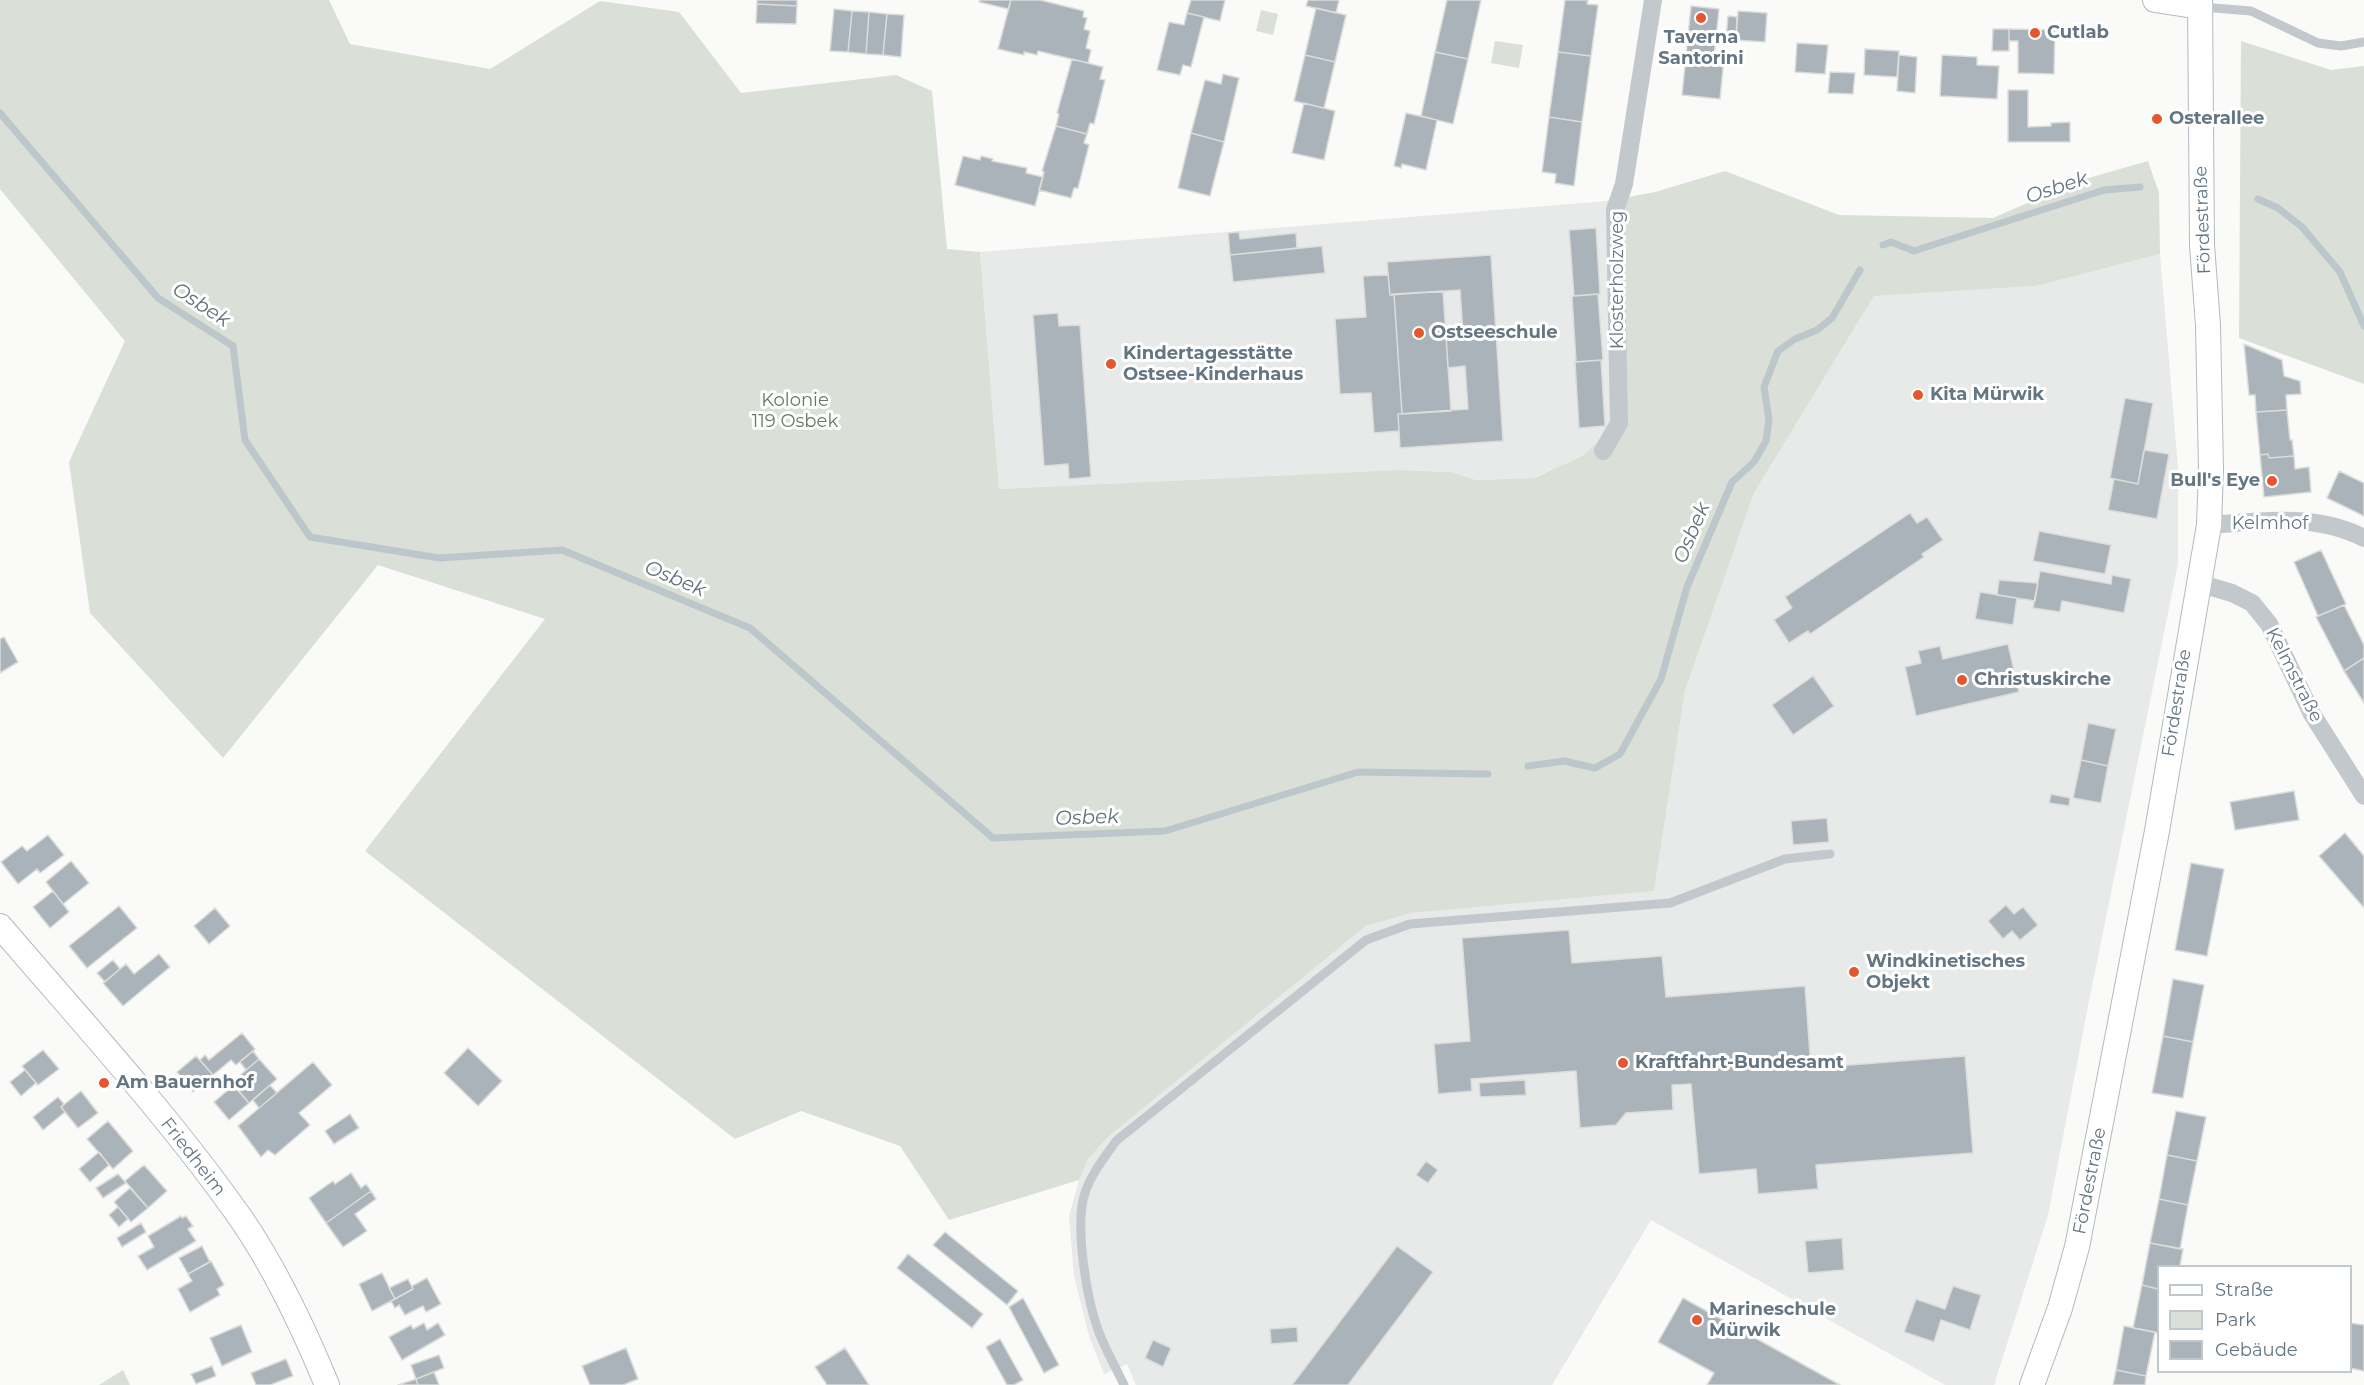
<!DOCTYPE html>
<html>
<head>
<meta charset="utf-8">
<style>
	body { margin:0 }
	#map { position:relative; width:2364px; height:1385px; overflow:hidden; background:#fafaf8; font-family:Montserrat,sans-serif }
	canvas { display:block }
	.legend { position:absolute; left:2157px; top:1265px; width:195px; height:108px; box-sizing:border-box; background:#fff; border:2px solid #c1c8cd; margin:0; padding:8px 10px; list-style:none; font-size:18px; color:#657683 }
	.legend li { display:flex; align-items:center; gap:12px; height:30px }
	.legend b { width:30px; border:2px solid #c1c8cd }
</style>
</head>
<body>
<div id="map">
<canvas width="2364" height="1385"></canvas>
<ul class="legend">
<li><b style="height:8px;background:#fff"></b>Straße</li>
<li><b style="height:16px;background:#dadfd7"></b>Park</li>
<li><b style="height:16px;background:#aab3b9"></b>Gebäude</li>
</ul>
</div>
<script>
const context = document.querySelector('canvas').getContext('2d');
context.lineJoin = 'round';
function paint(path, color) { context.fillStyle = color; context.fill(path, 'evenodd'); }
function stroke(path, color, width, dash) { context.strokeStyle = color; context.lineWidth = width; context.lineCap = dash ? 'butt' : 'round'; context.setLineDash(dash || []); context.stroke(path); }
function write(font, color, halo, rows, align = 'center') {
  context.font = font + ' Montserrat,sans-serif'; context.lineWidth = 6; context.setLineDash([]); context.textBaseline = 'middle'; context.strokeStyle = halo; context.fillStyle = color; for (const [text, x, y, turn = 0] of rows) {
    context.save(); context.translate(x, y); context.rotate((+turn || 0) * Math.PI / 180); context.textAlign = isNaN(turn) ? turn : align; if (halo) context.strokeText(text, 0, 0); context.fillText(text, 0, 0); context.restore();
  }
}
const built = new Path2D(`
	M1607,201L1610,433L1582,456L1533,478L1476,480L1451,472L1396,470L999,489L980,252Z
	M2160,254L2178,467V564L2089,1001L2048,1215L1994,1385H1945L1651,1220L1552,1385H1136L1127,1364L1104,1374L1089,1336L1074,1276L1069,1216L1079,1180L1088,1159L1109,1136L1366,926L1412,913L1654,891L1685,691L1754,493L1874,296L2036,286Z`);
const green = new Path2D(`
	M0,0H329L350,44L490,69L600,1L679,12L741,93L896,75L932,91L947,249L980,252L999,489L1396,470L1451,472L1476,480L1534,478L1582,456L1610,432L1607,201L1655,192L1725,171L1839,215L1993,218L2078,181L2148,161L2159,193L2160,254L2036,286L1874,296L1754,493L1685,691L1654,891L1412,913L1366,926L1109,1136L1088,1159L1079,1180L949,1220L900,1146L801,1111L735,1139L365,851L545,619L378,565L223,758L90,613L69,462L125,341L0,189Z
	M1261,10L1278,14L1273,35L1256,31Z
	M1495,41L1523,45L1519,68L1491,63Z
	M2241,41L2331,70L2364,66V384L2239,338Z
	M123,1370L130,1385H99Z`);
const stream = new Path2D(`
	M0,113L158,298L233,346L245,440L310,537L439,558L562,550L750,628L993,838L1165,831L1358,772L1488,774
	M2258,199L2278,208L2302,227L2340,272L2364,326
	M1883,245L1891,242L1914,251L2104,190L2140,187
	M1528,766L1564,761L1595,768L1620,754L1661,679L1687,587L1732,482L1754,462L1766,441L1769,420L1764,387L1778,351L1795,339L1817,330L1832,318L1860,270`);
const building = new Path2D(`
	M757,0H797V6L757,4Z
	M980,0H1011L1008,9L979,2Z
	M1011,0H1040L1084,11L1083,17L1087,18L1084,29L1090,31L1086,48L1091,50L1088,63L1038,51L1037,55L1024,52V55L998,49Z
	M1191,0H1225L1220,21L1187,13Z
	M1308,0H1339L1336,13L1306,6Z
	M1447,0H1481L1468,59L1435,52Z
	M1565,0H1588L1587,4L1598,5L1591,56L1558,52Z
	M757,4L797,6L796,24L756,23Z
	M1691,6L1719,9L1714,57L1724,58L1720,99L1682,95Z
	M1316,8L1346,15L1335,62L1305,55Z
	M834,9L852,11L848,52L830,51Z
	M852,11L869,12L866,54L848,52Z
	M1738,11L1767,13L1765,42L1736,40Z
	M869,12L887,14L883,55L866,54Z
	M1187,13L1204,17L1191,67L1183,65L1180,75L1157,70L1169,22L1184,25Z
	M887,14L904,15L901,57L883,55Z
	M1728,16L1737,17L1736,40L1726,39Z
	M1993,29H2009V51H1992Z
	M2009,29L2055,30L2054,74L2018,73V41H2009Z
	M1797,43L1828,45L1825,74L1795,72Z
	M1865,49L1899,51L1897,77L1864,75Z
	M1435,52L1468,59L1453,124L1421,116Z
	M1558,52L1591,56L1582,122L1549,117Z
	M1305,55L1335,62L1324,108L1294,101Z
	M1899,55L1917,57L1915,93L1897,91Z
	M1942,55L1977,57V65L1999,66L1997,99L1940,96Z
	M1072,59L1103,67L1100,79L1105,80L1094,124L1090,123L1087,134L1056,126L1059,114L1057,113Z
	M1830,72L1855,73L1853,94L1828,93Z
	M1223,74L1239,78L1224,142L1191,133L1205,80L1221,84Z
	M2008,90H2028V127L2051,126V123L2070,122V142H2008Z
	M1304,103L1335,111L1324,160L1292,153Z
	M1406,113L1437,120L1426,170L1402,164L1401,168L1394,166Z
	M1549,117L1582,122L1574,186L1555,183L1556,174L1542,172Z
	M1056,126L1087,134L1084,143L1089,145L1078,188H1074L1071,198L1039,190L1044,172L1042,171Z
	M1191,133L1224,142L1210,196L1178,188Z
	M963,156L980,160L981,156L993,159L992,161L1027,168L1026,173L1043,177L1035,206L955,185Z
	M1596,228L1600,294L1574,296L1569,230Z
	M1239,232L1240,239L1296,233L1297,248L1230,255L1228,233Z
	M1322,246L1325,273L1233,282L1230,255Z
	M1491,255L1503,441L1400,448L1398,414L1468,409L1465,366L1448,368L1446,334L1463,333L1460,290L1390,295L1387,262Z
	M1388,275L1390,295L1394,294L1402,414H1398L1399,431L1374,433L1371,393L1340,394L1335,319L1366,317L1363,276Z
	M1443,291L1451,411L1402,414L1394,294Z
	M1598,294L1603,360L1576,362L1572,296Z
	M1058,313L1059,326L1080,325L1091,477L1069,479L1068,464L1044,466L1033,315Z
	M2244,344L2282,360L2284,376L2300,381L2301,394L2286,395L2287,410L2256,412L2255,395H2249Z
	M1601,360L1605,426L1579,428L1575,362Z
	M2125,398L2153,403L2138,484L2110,478Z
	M2287,410L2290,440H2292L2294,456L2269,458L2268,454L2260,455L2256,412Z
	M2144,450L2169,454L2157,519L2108,510L2114,479L2138,484Z
	M2268,454L2269,458L2294,456L2295,469L2309,467L2311,492L2264,497L2260,455Z
	M2339,471L2364,483V516L2327,498Z
	M1910,513L1917,523L1927,517L1943,540L1922,554L1924,557L1810,634L1808,631L1789,643L1774,620L1792,608L1785,597Z
	M2039,531L2111,545L2105,574L2033,561Z
	M2321,550L2346,604L2318,616L2294,562Z
	M2040,571L2111,584L2112,575L2131,579L2124,613L2062,601L2060,612L2033,608Z
	M1999,580L2038,583L2035,601L1997,595Z
	M1980,592L2017,598L2013,625L1975,619Z
	M2344,605L2364,645V658L2344,671L2316,617Z
	M4,637L18,662L0,673V639Z
	M2008,644L2019,692L1916,716L1905,667L1921,663L1918,651L1940,646L1943,659Z
	M2364,658V703L2344,671Z
	M1813,676L1834,706L1793,735L1772,705Z
	M2088,723L2116,729L2108,766L2081,760Z
	M2081,760L2108,766L2101,803L2073,798Z
	M2294,791L2299,820L2235,830L2230,802Z
	M2051,794L2070,798L2069,806L2049,803Z
	M1827,818L1829,842L1793,845L1791,821Z
	M2345,833L2364,856V908L2319,856Z
	M48,835L64,855L40,873L37,869L18,884L1,862L22,846L27,851Z
	M71,861L89,883L63,904L46,882Z
	M2191,863L2224,869L2207,956L2175,950Z
	M53,891L69,912L50,928L33,907Z
	M2006,905L2014,914L2023,907L2038,925L2020,940L2012,931L2003,939L1988,921Z
	M119,906L137,928L87,968L69,946Z
	M215,908L230,926L209,944L194,926Z
	M1569,930L1572,963L1662,956L1666,997L1805,986L1811,1068L1965,1056L1973,1153L1816,1165L1818,1189L1758,1194L1756,1169L1699,1174L1691,1084L1672,1085L1673,1110L1626,1113L1616,1125L1580,1128L1576,1071L1471,1079L1472,1091L1438,1094L1434,1044L1470,1041L1462,938Z
	M159,954L170,967L123,1006L103,983L126,964L134,974Z
	M113,960L120,969L105,982L97,973Z
	M2173,979L2204,985L2193,1042L2163,1036Z
	M242,1033L255,1049L236,1065L231,1060L213,1075L200,1060L205,1055L209,1060Z
	M2163,1036L2193,1042L2183,1098L2152,1093Z
	M468,1048L502,1081L478,1106L444,1073Z
	M43,1050L59,1069L38,1085L22,1066Z
	M253,1051L259,1059L246,1070L240,1062Z
	M196,1056L213,1075L193,1092L177,1072Z
	M259,1059L277,1079L249,1103L231,1083Z
	M313,1062L332,1085L299,1113L310,1125L275,1155L268,1150L261,1157L238,1126Z
	M25,1070L36,1083L21,1096L10,1082Z
	M1525,1080L1526,1095L1480,1097L1479,1083Z
	M234,1085L249,1103L229,1120L214,1102Z
	M270,1085L277,1093L259,1108L253,1100Z
	M81,1091L98,1113L78,1128L61,1107Z
	M58,1097L64,1104L61,1107L65,1112L43,1130L33,1117Z
	M2176,1111L2206,1117L2197,1161L2167,1155Z
	M350,1114L359,1128L334,1144L325,1131Z
	M108,1121L133,1151L113,1169L87,1139Z
	M99,1152L109,1165L90,1182L79,1169Z
	M2167,1155L2197,1161L2188,1205L2159,1199Z
	M1426,1161L1438,1170L1428,1183L1416,1175Z
	M144,1165L167,1191L148,1208L125,1181Z
	M351,1173L361,1188L366,1184L371,1191L326,1223L309,1198L333,1181L335,1184Z
	M118,1174L126,1183L103,1198L96,1188Z
	M130,1188L148,1208L131,1222L114,1202Z
	M371,1191L376,1199L355,1214L367,1231L343,1247L326,1223Z
	M2159,1199L2188,1205L2180,1249L2150,1243Z
	M118,1207L128,1219L119,1227L109,1215Z
	M181,1216L182,1218L186,1216L193,1226L188,1229L196,1241L147,1270L138,1256L154,1247L148,1236Z
	M141,1223L146,1232L122,1247L117,1238Z
	M945,1232L1018,1291L1007,1305L933,1245Z
	M1842,1238L1844,1270L1808,1273L1805,1241Z
	M2150,1243L2183,1249L2180,1266H2158V1289L2142,1285Z
	M202,1246L210,1262L188,1274L179,1258Z
	M1397,1246L1433,1272L1348,1385H1292Z
	M908,1254L983,1314L972,1328L897,1268Z
	M211,1261L224,1285L217,1289L220,1295L190,1312L178,1289L192,1281L188,1274Z
	M382,1273L395,1299L372,1311L359,1284Z
	M427,1278L441,1304L426,1312L423,1306L405,1315L399,1305L395,1308L391,1301L413,1289L412,1286Z
	M408,1279L413,1289L395,1299L389,1288Z
	M2142,1285L2158,1289V1333L2133,1328Z
	M1953,1286L1981,1295L1970,1330L1941,1320L1934,1342L1904,1332L1916,1299L1945,1309Z
	M1023,1298L1059,1365L1044,1373L1009,1307Z
	M1683,1298L1840,1385H1707L1714,1373L1658,1342Z
	M424,1323L427,1330L438,1323L445,1335L402,1360L389,1337L411,1325L413,1329Z
	M2350,1323L2364,1325V1371L2350,1368Z
	M241,1325L252,1352L222,1366L210,1338Z
	M2124,1326L2155,1332L2146,1376L2116,1370Z
	M1297,1327L1298,1342L1271,1344L1270,1329Z
	M1000,1339L1023,1380L1014,1385H1007L986,1347Z
	M1153,1340L1171,1348L1163,1367L1145,1358Z
	M626,1348L638,1379L623,1385H590L582,1366Z
	M845,1348L869,1385H827L815,1367Z
	M439,1355L444,1368L416,1379L411,1365Z
	M286,1359L293,1376L270,1385H256L251,1373Z
	M212,1366L216,1376L196,1384L191,1374Z
	M2116,1370L2146,1376L2145,1385H2113Z
	M434,1372L439,1385H418L416,1379Z
	M416,1379L418,1385H398Z`);
const lane = new Path2D(`
	M2202,7L2251,11L2318,43L2341,46L2364,42
	M1124,1385C1116,1368 1107,1352 1100,1335C1087,1302 1074,1226 1085,1193C1091,1174 1105,1157 1116,1141L1366,940L1410,924L1670,903L1785,859L1830,854`);
const street = new Path2D(`
	M1603,451L1619,423L1615,210L1624,184L1653,0
	M2209,525C2261,521 2316,513 2364,538
	M2198,583L2232,593L2252,603L2269,624L2312,714L2364,796`);
const secondary = new Path2D(`
	M2155,0L2200,7
	M0,926C82,1022 169,1116 242,1220C276,1270 304,1329 327,1385
	M2032,1385L2060,1308L2077,1247L2157,831L2209,525L2211,470L2208,325L2202,245L2200,0`);
const markers = [
	[1701,18,6,"#e4572e"],
	[2035,33,6,"#e4572e"],
	[2157,119,6,"#e4572e"],
	[1419,333,6,"#e4572e"],
	[1111,364,6,"#e4572e"],
	[1918,395,6,"#e4572e"],
	[2272,481,6,"#e4572e"],
	[1962,680,6,"#e4572e"],
	[1854,972,6,"#e4572e"],
	[1623,1063,6,"#e4572e"],
	[104,1083,6,"#e4572e"],
	[1697,1320,6,"#e4572e"]
];
const poiNames = [
	["Cutlab",2047,33],
	["Taverna",1701,38,"center"],
	["Santorini",1701,59,"center"],
	["Osterallee",2169,119],
	["Ostseeschule",1431,333],
	["Kindertagesstätte",1123,354],
	["Ostsee-Kinderhaus",1123,375],
	["Kita Mürwik",1930,395],
	["Bull's Eye",2260,481,"right"],
	["Christuskirche",1974,680],
	["Windkinetisches",1866,962],
	["Objekt",1866,983],
	["Kraftfahrt-Bundesamt",1635,1063],
	["Am Bauernhof",116,1083],
	["Marineschule",1709,1310],
	["Mürwik",1709,1331]
];
const streetNames = [
	["Fördestraße",2203,220,-92],
	["Klosterholzweg",1618,280,-90],
	["Kelmhof",2270,524],
	["Kelmstraße",2294,675,63],
	["Fördestraße",2177,703,-81],
	["Friedheim",193,1157,52],
	["Fördestraße",2090,1181,-79]
];
const parkNames = [
	["Kolonie",795,401],
	["119 Osbek",795,422]
];
const waterNames = [
	["Osbek",2057,188,-18],
	["Osbek",201,305,33],
	["Osbek",1692,533,-67],
	["Osbek",675,579,23],
	["Osbek",1087,818,-2]
];
paint(built, '#e8e9e9');
paint(green, '#dadfd7');
stroke(stream, '#bbc7cb', 7);
paint(building, '#aab3b9');
stroke(building, '#dcdcda', 1.5);
stroke(secondary, '#b3babf', 26);
stroke(lane, '#c3c8cc', 9);
stroke(street, '#c3c8cc', 18);
stroke(secondary, '#fff', 24);
for (const [x, y, r, color] of markers) { const dot = new Path2D(); dot.arc(x, y, r, 0, 2 * Math.PI); context.fillStyle = color; context.fill(dot); stroke(dot, '#fff', 2); }
write('bold 18px', '#657683', '#fff', poiNames, 'left');
write('18px', '#657683', '#fff', streetNames);
write('18px', '#687a64', '#fff', parkNames);
write('italic 20px', '#60757c', '#fff', waterNames);
</script>
</body>
</html>
